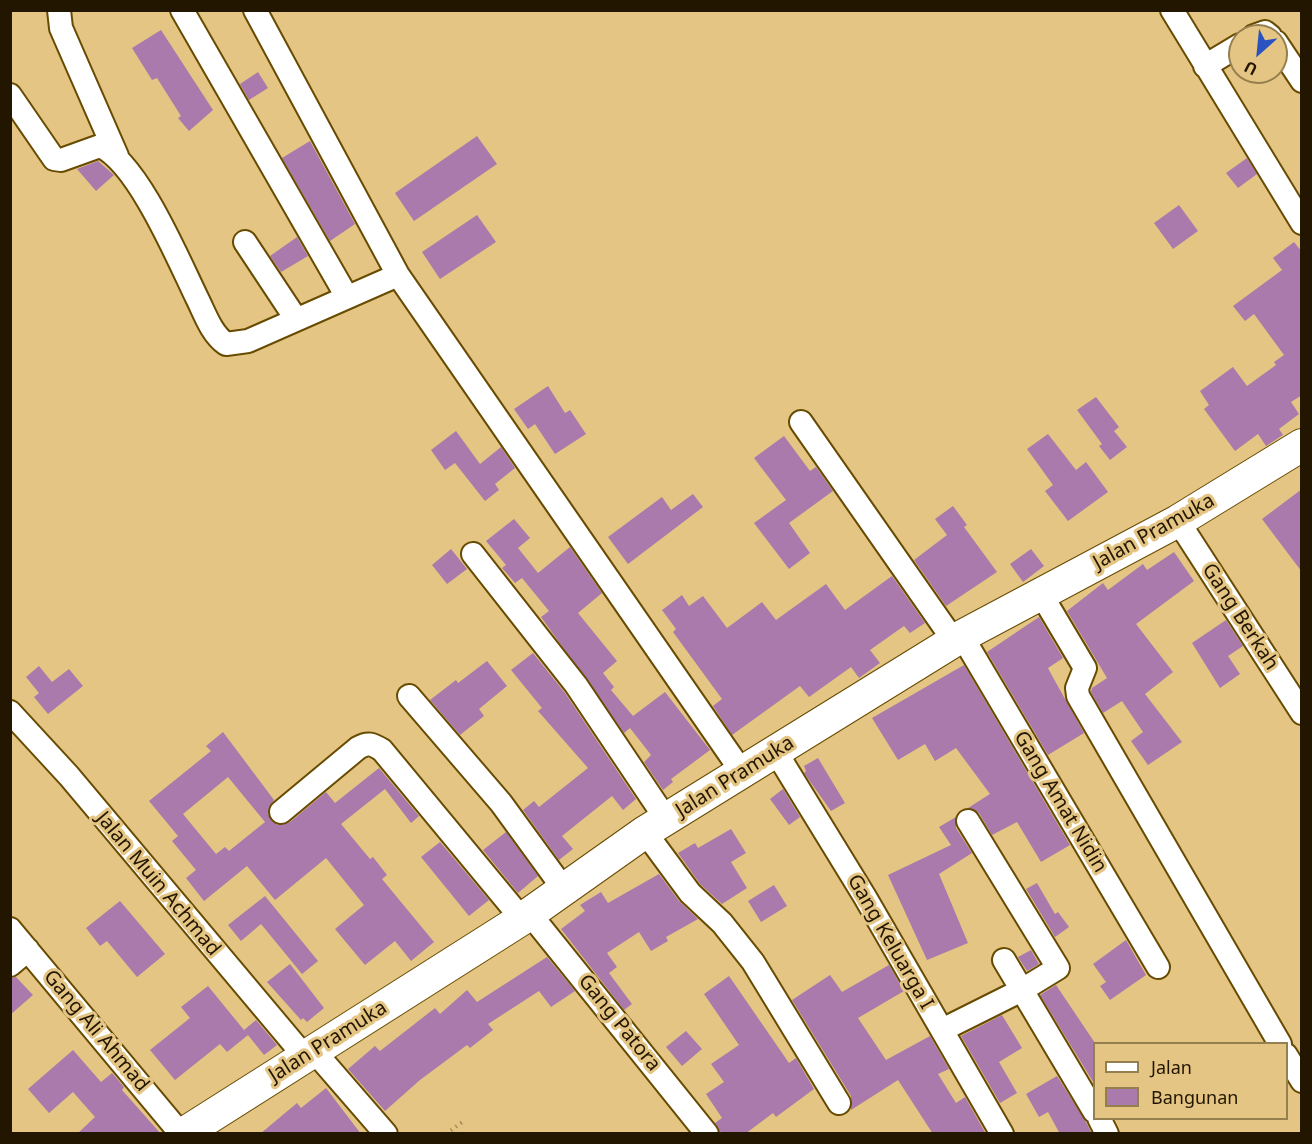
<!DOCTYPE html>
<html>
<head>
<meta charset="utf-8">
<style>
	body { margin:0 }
	#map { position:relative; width:1312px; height:1144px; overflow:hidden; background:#e4c584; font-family:"Noto Sans",sans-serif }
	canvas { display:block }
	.frame { position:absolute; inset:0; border:12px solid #221600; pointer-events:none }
	.legend { position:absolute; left:1093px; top:1042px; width:195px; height:78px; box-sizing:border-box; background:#e4c584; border:2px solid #967f4f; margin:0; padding:8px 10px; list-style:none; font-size:18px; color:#221600 }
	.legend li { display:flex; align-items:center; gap:12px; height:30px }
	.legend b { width:30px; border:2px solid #967f4f }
	.north { position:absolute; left:1228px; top:24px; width:60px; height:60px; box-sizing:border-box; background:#e4c584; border:2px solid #967f4f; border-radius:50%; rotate:207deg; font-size:16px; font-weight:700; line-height:24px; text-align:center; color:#221600 }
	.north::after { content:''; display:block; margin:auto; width:21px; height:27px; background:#2a52c1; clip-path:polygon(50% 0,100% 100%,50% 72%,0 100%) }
</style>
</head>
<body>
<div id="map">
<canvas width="1312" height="1144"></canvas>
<div class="frame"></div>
<ul class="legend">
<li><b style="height:8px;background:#fff"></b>Jalan</li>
<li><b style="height:16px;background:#a97aab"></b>Bangunan</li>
</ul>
<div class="north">U</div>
</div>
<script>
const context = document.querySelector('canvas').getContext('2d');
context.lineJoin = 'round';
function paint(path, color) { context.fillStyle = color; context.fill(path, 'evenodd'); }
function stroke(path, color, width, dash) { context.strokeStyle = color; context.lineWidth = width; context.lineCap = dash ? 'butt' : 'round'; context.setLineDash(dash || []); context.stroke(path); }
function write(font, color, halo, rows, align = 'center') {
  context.font = font + ' "Noto Sans",sans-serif'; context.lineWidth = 6; context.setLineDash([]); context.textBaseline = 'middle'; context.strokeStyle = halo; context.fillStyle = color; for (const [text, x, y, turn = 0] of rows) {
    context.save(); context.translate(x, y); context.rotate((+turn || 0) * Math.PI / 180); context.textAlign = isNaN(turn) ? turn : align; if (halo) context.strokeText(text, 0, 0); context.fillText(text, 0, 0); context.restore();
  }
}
const building = new Path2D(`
	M161,30L213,110L189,131L178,118L181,116L157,78L152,80L132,48Z
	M258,72L268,88L249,100L240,84Z
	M477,136L497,164L414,221L395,193Z
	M310,141L355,224L330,241L282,158Z
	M1247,158L1257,174L1238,188L1226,173Z
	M98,161L114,175L96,191L77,169Z
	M1179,205L1198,231L1173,249L1154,223Z
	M477,215L496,242L440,279L422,252Z
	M297,237L308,256L281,272L270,256Z
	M1294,242L1302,252V395L1291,402L1299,414L1279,429L1283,435L1266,446L1258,434L1235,451L1204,409L1209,405L1200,391L1233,367L1247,386L1276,365L1274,362L1284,355L1254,314L1245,321L1233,306L1282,270L1273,258Z
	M548,386L565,413L570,410L586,434L555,454L535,424L528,429L514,409Z
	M1096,397L1119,427L1114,431L1127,447L1110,460L1099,446L1102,444L1077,410Z
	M456,431L480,464L501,447L515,468L495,484L499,490L485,501L455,463L445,470L431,450Z
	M1048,434L1076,470L1086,462L1108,492L1068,521L1045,491L1053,485L1027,449Z
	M784,436L810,471L816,467L833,491L789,523L810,553L789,569L754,523L786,500L754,458Z
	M1302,489V572L1262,519Z
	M693,494L703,507L628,564L608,537L662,497L671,510Z
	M953,506L967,525L964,527L997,572L946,606L914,560L947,535L935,519Z
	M514,519L530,538L518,548L538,573L570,547L602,593L578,613L617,661L603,673L614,687L611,690L633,716L665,692L710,750L671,779L673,782L663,790L644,762L651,755L630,728L624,733L541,617L549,611L522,578L515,583L502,568L506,565L486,541Z
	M451,549L467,569L447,584L432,565Z
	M1031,549L1044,566L1023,582L1010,564Z
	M1174,552L1194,581L1136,624L1173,672L1145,694L1182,742L1148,765L1131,741L1143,732L1122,701L1103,713L1091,692L1092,688L1107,678L1067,611L1103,583L1108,590L1143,564L1147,570Z
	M892,576L925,623L910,633L904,626L870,650L880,663L859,678L851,667L809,697L800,686L732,735L713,706L722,699L673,632L676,629L662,610L682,595L689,606L703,596L727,628L762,602L776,620L826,584L845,610Z
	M1039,617L1063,658L1048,668L1050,672L1084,733L1048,755L987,652Z
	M1226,620L1243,646L1228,656L1240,674L1220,688L1192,643Z
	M533,653L565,693L636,799L623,810L612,796L562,836L573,849L559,860L523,810L534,801L539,807L588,768L538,711L542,708L511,670Z
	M487,661L507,686L479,709L484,716L460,735L430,700L456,680L458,683Z
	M964,665L1070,845L1041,862L1017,822L992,835L979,813L968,808L990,794L956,748L935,761L925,744L898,760L872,718Z
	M39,666L52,682L69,669L83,686L48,714L34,697L39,693L26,677Z
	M223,732L274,800L269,807L268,814L277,825L290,822L326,792L335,803L379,768L419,816L411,823L385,789L341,824L370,859L373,857L387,875L382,879L434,942L411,961L395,941L365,965L335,929L364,905L326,858L275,900L247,866L204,901L186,878L196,870L172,841L178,836L149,801L211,751L206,746ZM228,777L265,822L229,851L225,847L216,854L183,814Z
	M818,758L845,803L831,811L804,773L806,771L804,766Z
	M783,789L800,817L789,825L770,799Z
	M956,817V828L972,853L939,874L968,943L927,960L888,875L951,845L939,827Z
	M731,829L746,853L731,862L747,888L722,904L700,884L678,853L695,843L698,848Z
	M506,832L538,876L518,893L483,850Z
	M440,842L489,900L469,916L421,857Z
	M659,874L679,901L698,919L666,937L668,941L651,951L639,932L607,953L617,967L609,973L632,1004L624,1010L561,929L585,911L580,905L601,892L608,903Z
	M1037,883L1055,914L1058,912L1069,927L1055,937L1026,889Z
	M774,885L787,906L761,922L748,901Z
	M265,896L318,961L302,974L261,924L241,941L228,925Z
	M120,901L165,954L137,977L107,941L100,946L86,928Z
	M1126,940L1146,975L1110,1000L1100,986L1106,982L1093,964Z
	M1031,950L1039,964L1027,971L1018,957Z
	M547,957L575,991L551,1007L539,991L488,1024L493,1030L470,1048L467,1045L420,1080L385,1111L348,1069L375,1046L380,1051L435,1008L440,1014L467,990L477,1002Z
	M290,964L324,1008L307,1022L303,1018L301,1020L267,982Z
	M889,965L904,991L858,1018L886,1060L930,1036L949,1069L938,1074L956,1103L965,1097L986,1134H933L898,1080L851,1110V1096L792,1000L830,975L842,992Z
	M729,976L789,1063L796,1058L814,1089L776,1117L773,1113L745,1134H722L715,1123L722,1118L706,1094L724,1082L711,1064L739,1045L704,994Z
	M16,977L33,995L10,1015V978Z
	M1056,985L1095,1043V1085L1040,995Z
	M208,986L248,1035L227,1052L220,1044L175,1080L150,1050L190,1018L181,1007Z
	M1002,1015L1022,1048L999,1062L1017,1093L1000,1103L961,1036Z
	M256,1020L277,1045L264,1055L244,1030Z
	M686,1031L702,1049L682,1066L666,1047Z
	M73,1050L101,1082L112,1073L124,1087L122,1090L161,1134H77L95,1117L73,1092L49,1113L28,1089Z
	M1057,1076L1086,1122L1092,1134H1060L1048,1112L1039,1117L1026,1094Z
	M326,1088L361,1134H260L297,1103L301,1108Z`);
const path = new Path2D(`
	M446,1134L465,1120`);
const street = new Path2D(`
	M59,10L61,28L117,156
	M182,10L347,297
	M255,10L398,275L742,772
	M1172,10L1302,223
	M1254,36L1265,32L1270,36
	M1276,42L1302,81
	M1205,66L1240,45
	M10,95L54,159L61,160L100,146C138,163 178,259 197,298C205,314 211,333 226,344L248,341L398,275
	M245,242L296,319
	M801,422L954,641
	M1178,521L1302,713
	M473,554L576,685L666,819
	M1041,594L1085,668L1077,688L1078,696L1280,1044
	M962,636L1158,967
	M409,696L501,803L563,888
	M10,712L69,776L305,1057
	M776,752L865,897L1002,1134
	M281,812L358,748C368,742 372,744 382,750L522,919
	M645,832L690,893L722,923L753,962L839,1103
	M530,914L707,1134
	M10,929L181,1134
	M1004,960L1094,1111
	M10,965L28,950
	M942,1030L1022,990L1058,968L968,821
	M314,1051L386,1134
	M1286,1055L1302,1081
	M1099,1118L1107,1134`);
const secondary = new Path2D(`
	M183,1134L522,919L645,832L742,772L962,636L1178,521L1302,445`);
const streetNames = [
	["Jalan Pramuka",1154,532,-29],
	["Gang Berkah",1240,617,57],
	["Jalan Pramuka",735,777,-32],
	["Gang Amat Nidin",1060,802,59],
	["Jalan Muin Achmad",158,884,50],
	["Gang Keluarga I",890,942,60],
	["Gang Patora",619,1023,51],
	["Gang Ali Ahmad",96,1031,50],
	["Jalan Pramuka",328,1042,-32]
];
paint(building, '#a97aab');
stroke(street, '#674b00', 26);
stroke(secondary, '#674b00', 34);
stroke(path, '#a78e5a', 4, [1.5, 4.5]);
stroke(street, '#fff', 22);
stroke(secondary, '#fff', 32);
write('20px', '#221600', '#e4c584', streetNames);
</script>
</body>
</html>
